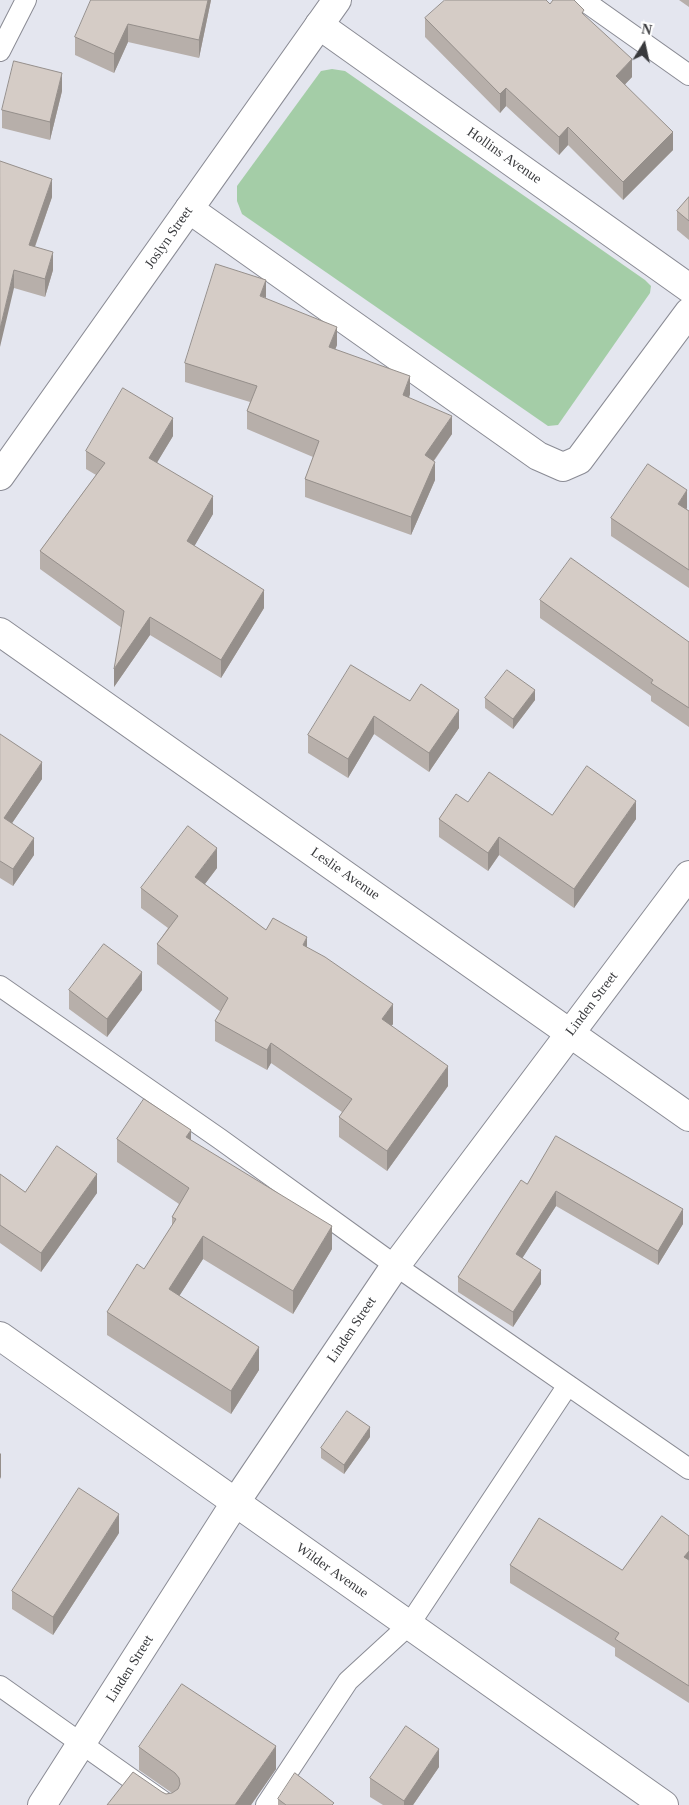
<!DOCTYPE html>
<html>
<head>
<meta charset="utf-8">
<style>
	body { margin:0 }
	#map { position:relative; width:689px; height:1805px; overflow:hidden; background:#e4e6ef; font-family:Georgia,serif }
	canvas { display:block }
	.north { position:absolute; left:619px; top:20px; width:50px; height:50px; -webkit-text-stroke:4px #fff; paint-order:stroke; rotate:10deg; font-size:14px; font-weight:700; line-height:20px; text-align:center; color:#38393c }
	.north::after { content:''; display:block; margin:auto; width:18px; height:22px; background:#38393c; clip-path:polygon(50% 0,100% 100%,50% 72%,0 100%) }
</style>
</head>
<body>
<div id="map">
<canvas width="689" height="1805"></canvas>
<div class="north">N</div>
</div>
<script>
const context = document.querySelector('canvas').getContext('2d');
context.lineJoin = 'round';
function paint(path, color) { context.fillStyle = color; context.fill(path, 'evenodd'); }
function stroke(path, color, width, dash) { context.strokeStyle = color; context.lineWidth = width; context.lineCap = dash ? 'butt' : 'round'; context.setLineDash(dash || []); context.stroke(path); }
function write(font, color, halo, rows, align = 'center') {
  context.font = font + ' Georgia,serif'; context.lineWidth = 5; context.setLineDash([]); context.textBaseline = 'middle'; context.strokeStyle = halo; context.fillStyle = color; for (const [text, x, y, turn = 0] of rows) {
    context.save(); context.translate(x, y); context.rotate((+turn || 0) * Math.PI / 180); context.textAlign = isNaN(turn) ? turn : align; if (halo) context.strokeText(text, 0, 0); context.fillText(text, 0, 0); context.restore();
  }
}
const green = new Path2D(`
	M332,69L345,71L645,280L651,286L650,293L558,425L548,426L242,214L237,201V186L321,71Z`);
const lane = new Path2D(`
	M583,0L689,75
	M0,51L26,0
	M0,986L220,1139L396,1266L689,1469
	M0,1686L168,1805
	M266,1805L348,1681L409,1625L568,1385`);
const street = new Path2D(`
	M319,25L689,288
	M189,209L538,456L563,467L579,460L689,312
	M0,632L689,1117
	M0,1336L664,1805
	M42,1805L235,1503L391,1272L689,875`);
const secondary = new Path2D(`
	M0,476L337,0`);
const wall = new Path2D(`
	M211,0L199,58L128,42L114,73L75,55V37Z
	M679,0H689V7Z
	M550,4L584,15L632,77L625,84L673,150L623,200L568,145L559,155L506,106L500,113L425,37V18Z
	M62,91L50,140L2,128V110Z
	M0,161L52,197L35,247L53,270L45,297L14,288Z
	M689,197V240L677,230V211Z
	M266,298L337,345L335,349L410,394L409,398L452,434L434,461L435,480L411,535L305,497V479L313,457L247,429V411L250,402L185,382V363Z
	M173,436L157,462L213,514L194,546L264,608L221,678L150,635L114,687L122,628L40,569V551L96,475L86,469V451Z
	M687,508L686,509L689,511V588L611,536V518Z
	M540,600L689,642V727L651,701V696L540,618Z
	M485,698L535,700L513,729L485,708Z
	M410,701L459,728L429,772L374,734L348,778L308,753V735Z
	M0,734L42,779L12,823L34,855L13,886L0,878Z
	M468,802L552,815L636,819L574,908L499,855L488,871L439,837V819Z
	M217,868L205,884L266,930L307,947L393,1024L391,1026L448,1086L387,1171L339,1137V1117L342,1112L271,1063L267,1070L215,1041V1021L221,1012L157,964V944L168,928L141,908V888Z
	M69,990H142L107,1037L69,1009Z
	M117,1139L191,1140L332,1249L293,1314L203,1259L179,1296L259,1370L231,1414L107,1335V1312L144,1269L172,1226V1217L179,1204L117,1162Z
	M0,1174L25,1192L97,1193L41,1272L0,1243Z
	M527,1184L683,1224L658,1265L556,1206L522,1258L541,1284L513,1327L458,1292V1277Z
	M370,1437L344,1474L321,1458V1448Z
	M119,1533L53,1635L12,1609V1591Z
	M689,1536V1703L615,1656V1648L510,1583V1565L622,1570Z
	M139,1747L276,1769L251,1805H107L162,1792L166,1794L172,1793L139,1770Z
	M439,1767L413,1805H383L370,1797V1778Z
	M278,1799L334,1805H278Z`);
const shadedWall = new Path2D(`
	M208,0H211L199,58V40Z
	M128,24V42L114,73V54Z
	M632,59V77L616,94V76Z
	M62,73V91L50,140V122Z
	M506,88V106L500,113V94Z
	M568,127V145L559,155V137Z
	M673,132V150L623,200V182Z
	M52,179V197L29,263V245Z
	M53,252V270L45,297V279Z
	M14,270V288L0,347V329Z
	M266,280V298L260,296Z
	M337,327V345L329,365V347Z
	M410,376V394L403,413V395Z
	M452,416V434L425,473V455Z
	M173,418V436L149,476V458Z
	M435,462V480L411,535V517Z
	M687,490V508L678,522V504Z
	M213,496V514L187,559V541Z
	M264,590V608L221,678V660Z
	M150,617V635L114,687V669Z
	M535,690V700L513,729V719Z
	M459,710V728L429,772V753Z
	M374,716V734L348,778V759Z
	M42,762V779L4,835V818Z
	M636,801V819L574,908V889Z
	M499,837V855L488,871V853Z
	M34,838V855L13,886V869Z
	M217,848V868L195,897V877Z
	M307,937V957L303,945Z
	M142,972V990L107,1037V1019Z
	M393,1004V1024L382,1039V1019Z
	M271,1043V1063L267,1070V1050Z
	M448,1066V1086L387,1171V1151Z
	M191,1130V1153L186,1137Z
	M97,1174V1193L41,1272V1253Z
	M556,1191V1206L516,1268V1254Z
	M683,1209V1224L658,1265V1251Z
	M332,1226V1249L293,1314V1291Z
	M203,1236V1259L169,1312V1289Z
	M541,1270V1284L513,1327V1312Z
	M259,1347V1370L231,1414V1391Z
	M370,1427V1437L344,1474V1465Z
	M1,1453V1477L0,1479V1454Z
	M119,1514V1533L53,1635V1617Z
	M689,1551V1569L684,1557Z
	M276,1746V1769L251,1805H235Z
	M439,1749V1767L413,1805H404V1801Z`);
const building = new Path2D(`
	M91,0H208L199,40L128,24L114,54L75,37Z
	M445,0H546L550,4L553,0H574L584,10L582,13L632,59L616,76L673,132L623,182L568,127L559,137L506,88L500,94L425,18Z
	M14,61L62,73L50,122L2,110Z
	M0,161L52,179L29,245L53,252L45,279L14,270L0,329Z
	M689,197V221L677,211Z
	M216,264L266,280L260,296L337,327L329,347L410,376L403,395L452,416L425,455L435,462L411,517L305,479L319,441L247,411L257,386L185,363Z
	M123,388L173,418L149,458L213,496L187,541L264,590L221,660L150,617L114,669L124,611L40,551L105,463L86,451Z
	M648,464L687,490L678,504L689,511V570L611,518Z
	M571,558L689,642V708L651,683L653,680L540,600Z
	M351,665L410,701L421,684L459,710L429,753L374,716L348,759L308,735Z
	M507,670L535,690L513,719L485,698Z
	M0,734L42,762L4,818L34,838L13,869L0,861Z
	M587,766L636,801L574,889L499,837L488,853L439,819L456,794L468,802L489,772L552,815Z
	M188,826L217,848L195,877L266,930L273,918L307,937L303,945L325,957L393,1004L382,1019L448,1066L387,1151L339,1117L352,1099L271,1043L267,1050L215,1021L228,998L157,944L178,916L141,888Z
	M104,944L142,972L107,1019L69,990Z
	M144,1099L191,1130L186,1137L332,1226L293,1291L203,1236L169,1289L259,1347L231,1391L107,1312L137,1264L144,1269L176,1219L172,1217L189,1188L117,1139Z
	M556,1136L683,1209L658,1251L556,1191L516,1254L541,1270L513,1312L458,1277L521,1180L527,1184Z
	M57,1146L97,1174L41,1253L0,1225V1174L25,1192Z
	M347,1411L370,1427L344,1465L321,1448Z
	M79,1488L119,1514L53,1617L12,1591Z
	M662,1516L689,1536V1551L684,1557L689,1560V1686L615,1639L619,1633L510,1565L539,1518L622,1570Z
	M182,1684L276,1746L235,1805H107L133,1772L162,1792L166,1794L172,1793L178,1789L180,1784L179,1778L175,1773L139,1747Z
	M406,1726L439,1749L404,1801L370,1778Z
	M295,1773L334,1803L332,1805H286L278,1799Z`);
const streetNames = [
	["Hollins Avenue",504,156,35],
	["Joslyn Street",169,238,-55],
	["Leslie Avenue",345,874,35],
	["Linden Street",592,1004,-53],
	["Linden Street",352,1330,-56],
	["Wilder Avenue",332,1571,35],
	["Linden Street",130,1669,-58]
];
paint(green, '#a4cda7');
stroke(lane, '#8a8b94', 22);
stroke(street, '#8a8b94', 30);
stroke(secondary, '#8a8b94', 30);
stroke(lane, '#fff', 20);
stroke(street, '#fff', 28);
stroke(secondary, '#fff', 28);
paint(wall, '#b7afaa');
paint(shadedWall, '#958f8b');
paint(building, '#d5ccc6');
stroke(building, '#958f8b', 1);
write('14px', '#38393c', '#fff', streetNames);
</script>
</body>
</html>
